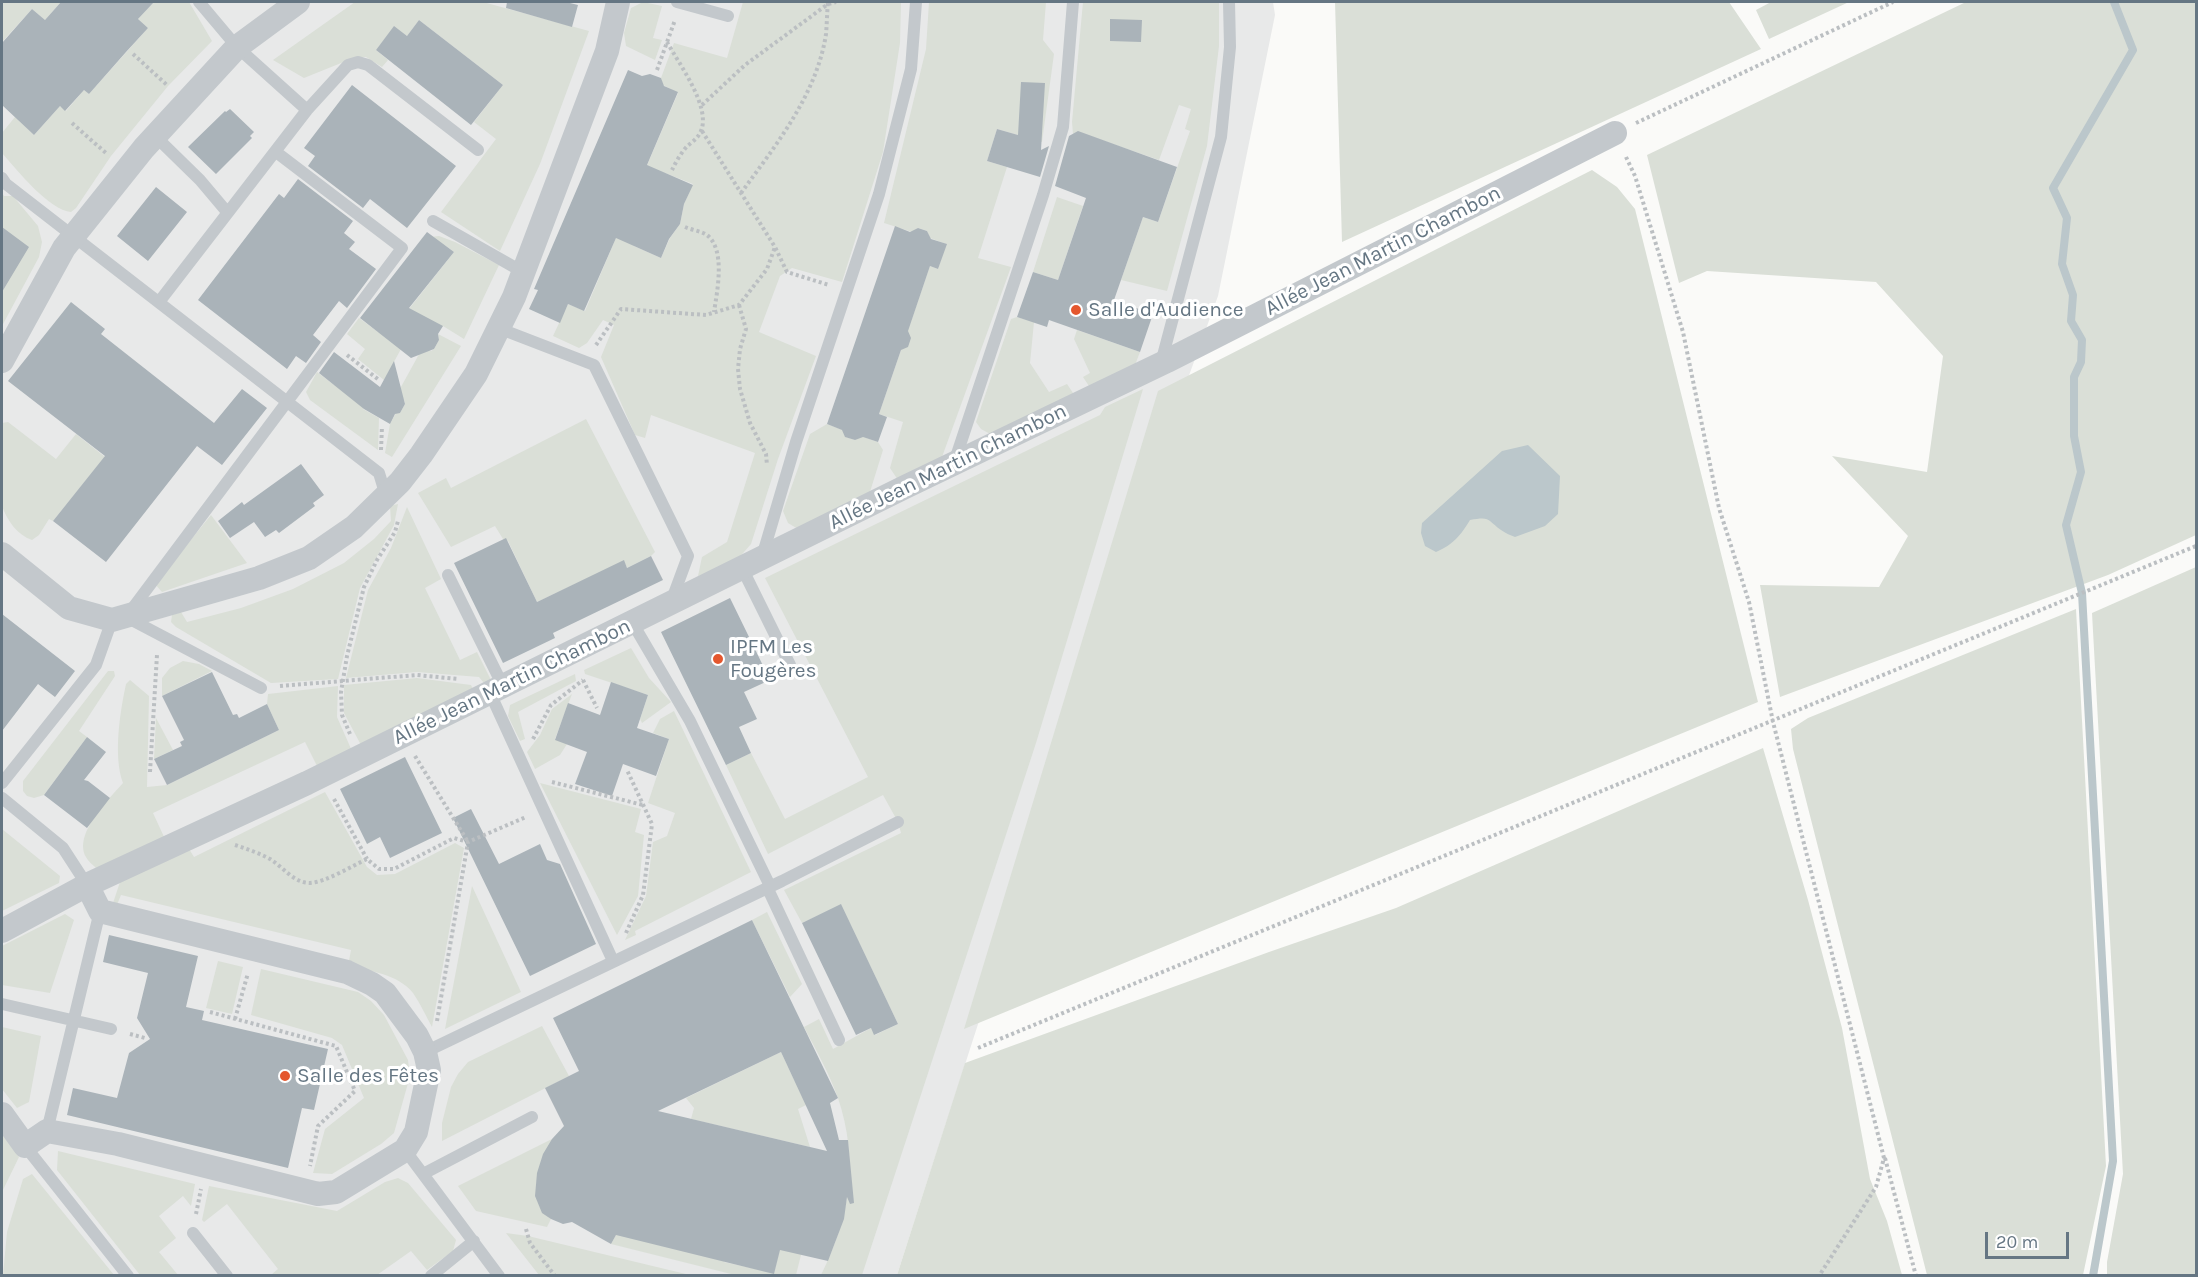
<!DOCTYPE html>
<html>
<head>
<meta charset="utf-8">
<style>
	body { margin:0 }
	#map { position:relative; width:2198px; height:1277px; overflow:hidden; background:#fafaf8; font-family:Karla,sans-serif }
	canvas { display:block }
	.frame { position:absolute; inset:0; border:3px solid #657683; pointer-events:none }
	.scale { position:absolute; left:1985px; top:1232px; width:84px; height:27px; box-sizing:border-box; border:3px solid #657683; border-top:0; padding-left:8px; font-size:18px; line-height:21px; white-space:nowrap; color:#657683; -webkit-text-stroke:4px #fff; paint-order:stroke }
</style>
</head>
<body>
<div id="map">
<canvas width="2198" height="1277"></canvas>
<div class="frame"></div>
<div class="scale">20 m</div>
</div>
<script>
const context = document.querySelector('canvas').getContext('2d');
context.lineJoin = 'round';
function paint(path, color) { context.fillStyle = color; context.fill(path, 'evenodd'); }
function stroke(path, color, width, dash) { context.strokeStyle = color; context.lineWidth = width; context.lineCap = dash ? 'butt' : 'round'; context.setLineDash(dash || []); context.stroke(path); }
function write(font, color, halo, rows, align = 'center') {
  context.font = font + ' Karla,sans-serif'; context.lineWidth = 6; context.setLineDash([]); context.textBaseline = 'middle'; context.strokeStyle = halo; context.fillStyle = color; for (const [text, x, y, turn = 0] of rows) {
    context.save(); context.translate(x, y); context.rotate((+turn || 0) * Math.PI / 180); context.textAlign = isNaN(turn) ? turn : align; if (halo) context.strokeText(text, 0, 0); context.fillText(text, 0, 0); context.restore();
  }
}
const built = new Path2D(`
	M2,2H1273L1275,15L1218,296L1176,411L897,1275L2,1276Z`);
const green = new Path2D(`
	M2,2H61L45,20L32,9L2,42Z
	M154,2H189L212,41L168,86L111,156L76,208L71,212C50,211 16,169 2,153V133L15,117L34,135L60,106L66,111L84,90L89,94L148,28L138,19Z
	M355,2H483L589,31L540,164L500,251L441,212L496,139L474,122L503,85L419,20L407,36L394,27L376,50L388,60L382,67L366,57H356L304,78L273,60Z
	M643,2L662,6L653,38L662,40L655,60L626,46L624,33L631,8Z
	M743,2H901L900,43L883,152L842,282L792,268L780,276L759,332L816,356L778,459L751,544L737,560L720,569L698,576L702,557L727,542L755,453L651,415L645,438L635,435L601,357L614,325L603,320L587,343L579,348L553,336L568,304L585,311L621,226L634,246L661,258L670,238L680,224L684,204L693,184L665,173L642,177L678,93L663,85L661,78L674,43L727,58Z
	M929,2H1046L1043,40L1054,54L1042,142L997,129L987,161L1007,167L978,258L1011,267L942,457L898,480L890,468L903,422L879,414L930,266L938,269L946,244L930,238L927,231L918,228L912,232L884,223L926,49Z
	M1083,2H1219V46L1207,146L1167,291L1121,280L1143,217L1158,222L1190,131L1185,129L1191,109L1179,105L1159,160L1078,132L1073,134L1072,122Z
	M1335,2H1729L1761,49L1342,242Z
	M1771,2H1849L1769,39L1756,10Z
	M1966,2H2196V535L2108,575L1780,697L1760,585L1879,587L1908,536L1832,456L1927,472L1943,356L1876,282L1707,271L1679,283L1647,155Z
	M1592,170L1617,187L1635,209L1758,702L964,1029L1158,391Z
	M2,193L4,196H13L38,226L42,242L39,257L2,326Z
	M1057,197L1083,206L1058,280L1033,272Z
	M439,236L455,242L499,265L464,339L443,326L407,338L384,380L358,359L365,349L347,334L359,318L378,332L409,309L454,252L446,246L421,238Z
	M1017,317L1034,322L1030,363L1049,392L1067,384L1075,396L992,435L981,429L976,422L1011,319Z
	M1077,330L1140,352L1135,365L1091,389L1083,377L1090,373L1074,339Z
	M438,334L461,346L392,457L385,453L390,424L396,413H400L405,404L404,400L396,396L423,347L431,351L434,349L439,340Z
	M350,364L375,385L363,409L379,418L378,450L310,400L306,392L317,372L334,385Z
	M1143,389L1036,743L862,1275H821C850,1217 859,1161 838,1098C829,1073 816,1050 804,1027L819,1019L833,1049L871,1028L875,1035L898,1024L841,905L802,923L784,890L901,833L898,822L883,795L768,854L726,765L751,753L785,819L868,777L765,578L1100,415L1105,407Z
	M586,419L655,552L651,556L627,568L624,561L537,602L508,541L503,539L495,526L451,547L418,493L446,478L451,488Z
	M8,422L56,459L76,434L105,457L53,521L49,519L39,535L32,540C17,535 7,520 2,506V423Z
	M827,424L843,430L846,437L855,440L861,436L878,442L883,450L869,495L798,529L788,523L783,511L810,434Z
	M398,504L394,525L360,588L338,679L271,683L176,627L171,622L172,615L181,612L187,622L241,608L293,589L344,563L374,539L391,521L390,506Z
	M407,507L441,579L425,588L460,660L477,652L491,680L484,683L479,677L417,672L346,678L368,590L391,548Z
	M211,515L247,563L162,592L155,584Z
	M2196,567V1275H2107V1262L2123,1174L2092,613Z
	M2076,609L2106,1166L2083,1275H1927L1793,749L1791,729L1808,718Z
	M631,648L649,678L671,702L642,723L640,719L648,695L585,674L584,670Z
	M183,661L199,664L212,671L162,696V678L170,668Z
	M108,671H114L115,676L79,731L87,737L44,795L34,798L27,796L23,791V781Z
	M575,674L576,681L518,712L525,739L520,741L508,716L510,705Z
	M417,678L471,685L473,689L361,745L344,713V685Z
	M130,680L149,696L147,787L167,785L279,730L267,704L268,694L338,686L337,717L352,751L318,768L305,742L153,813L165,839L96,868C93,865 88,861 86,857C73,834 109,799 123,783C113,756 120,712 126,684Z
	M572,694L555,739L567,744L560,755L535,769L527,752L540,735L552,709Z
	M674,711L751,872L635,931L636,935L625,940L646,896L653,842L667,836L675,813L648,803L669,739L653,733L660,719Z
	M156,718L173,750L154,759Z
	M1763,748L1808,900L1842,1028L1870,1179L1887,1221L1902,1275H897L965,1063L1269,952L1396,908Z
	M540,783L641,809L635,832L644,835L638,896L617,935Z
	M325,792L367,867L377,875L395,874L455,843L464,848L432,1027C426,1016 420,1003 413,993C398,974 370,971 348,966L351,950L121,895L116,907L112,906L120,882L189,849L194,857Z
	M2,829L60,876L59,883L2,911Z
	M472,886L521,992L445,1029Z
	M767,912L802,984L790,997L752,920Z
	M65,914L74,920L50,993L2,985V946Z
	M218,961L243,967L232,1014L206,1008Z
	M261,969L358,992L371,1001L384,1015L408,1060L410,1076L394,1133L381,1144L332,1174L313,1173L325,1129L364,1098L342,1045L332,1038L251,1015Z
	M542,1026L569,1076L442,1141V1123L451,1087L458,1074L468,1062Z
	M2,1027L41,1036L29,1102L17,1108L2,1089Z
	M781,1052L806,1105L798,1109L810,1147L691,1119L694,1108L686,1098Z
	M2,1134L19,1157L2,1192Z
	M552,1139C541,1165 523,1199 551,1219L547,1227L476,1211L458,1186Z
	M58,1151L195,1184L191,1206L183,1196L159,1216L176,1238L159,1252L178,1275H140L57,1170Z
	M32,1174L114,1275H3L7,1232L23,1179Z
	M398,1178L408,1183L456,1240L453,1251L427,1270L411,1251L377,1275H271L278,1269L227,1204L204,1222L202,1220L209,1186L337,1211L385,1182Z
	M735,1202L724,1262L774,1273L788,1215L801,1255L796,1275H735L611,1244L621,1226Z
	M506,1233L528,1236L690,1275H539Z`);
const water = new Path2D(`
	M1528,445L1560,476L1558,514L1545,526L1515,537C1510,535 1505,533 1501,530C1487,520 1491,516 1470,520C1460,536 1454,544 1436,552L1425,546L1421,533L1422,523L1502,451Z`);
const stream = new Path2D(`
	M2093,1276L2113,1161L2082,593L2066,525L2081,472L2074,436V377L2081,362L2082,340L2071,321L2073,295L2062,264L2067,218L2053,188L2133,50L2114,2`);
const building = new Path2D(`
	M61,2H154L138,19L148,28L126,52L89,94L84,90L65,111L60,106L34,135L2,105V43L32,9L45,20Z
	M507,2H566L578,5L572,27L506,8Z
	M1110,19L1142,20L1141,42L1110,41Z
	M419,20L503,85L471,125L376,50L394,26L407,36Z
	M628,70L642,76L650,74L661,78L664,86L678,92L647,165L693,185L684,204L680,224L669,239L661,258L616,238L584,311L568,304L560,323L529,309L538,290L534,289Z
	M1021,82L1045,83L1041,150L1049,146L1040,177L987,161L997,129L1018,135Z
	M352,85L456,166L407,228L370,199L363,208L308,166L315,156L304,148Z
	M230,109L254,132L250,136L252,138L216,174L188,147L225,111L226,112Z
	M1078,131L1177,167L1158,222L1143,217L1114,300L1153,314L1140,352L1049,320L1047,327L1017,317L1033,272L1058,280L1086,198L1055,186L1069,136Z
	M298,179L353,221L344,233L355,242L349,249L376,269L347,308L339,301L313,335L321,342L306,363L296,356L287,369L198,300L279,194L284,198Z
	M156,187L187,212L148,261L117,236Z
	M895,226L910,232L918,228L927,231L931,239L947,244L938,269L930,266L908,331L911,338L908,347L901,350L879,414L887,417L878,442L863,437L855,440L845,437L842,430L827,424Z
	M2,227L29,247L2,292Z
	M427,232L454,252L409,308L443,326L438,334L439,340L434,349L411,358L360,318Z
	M71,302L105,329L101,334L214,423L242,389L267,408L222,465L197,446L106,562L53,521L105,456L8,381Z
	M334,352L380,387L394,361L405,404L400,413L395,414L390,424L364,409L319,373Z
	M301,464L324,495L313,503L315,506L279,533L276,530L265,537L254,522L230,538L218,521L242,502L244,505Z
	M506,538L537,602L624,560L627,568L651,556L663,580L553,633L555,638L503,663L454,563Z
	M730,598L770,680L744,692L757,719L739,727L751,753L726,765L661,632Z
	M2,614L75,671L55,697L38,684L2,731Z
	M212,672L233,715L237,714L239,718L267,704L279,730L167,785L154,759L182,746L180,742L184,740L162,696Z
	M611,682L648,695L637,728L669,739L656,776L623,764L612,796L575,784L587,752L555,740L568,703L600,715Z
	M87,737L106,752L84,780L88,781L110,798L87,828L44,795Z
	M405,757L442,833L390,858L380,837L367,844L340,789Z
	M471,809L499,864L540,844L547,860L560,864L596,944L530,976L453,818Z
	M841,904L898,1024L874,1035L871,1028L856,1035L802,923Z
	M752,920L838,1098L830,1103L839,1140H848L854,1203L850,1204L847,1197L844,1219L828,1261L780,1250L774,1274L616,1235L611,1244L572,1222L563,1224L551,1219L542,1213L535,1196L537,1173L543,1154L552,1139L564,1126L545,1088L579,1071L553,1018ZM781,1052L827,1151L658,1111Z
	M109,935L198,956L186,1007L204,1011L202,1020L328,1049L314,1110L302,1108L288,1168L67,1115L73,1088L117,1098L129,1053L150,1039L137,1018L148,973L103,962Z`);
const path = new Path2D(`
	M667,42C679,64 713,109 700,133C696,141 689,143 684,150C679,156 675,164 672,170
	M133,54L168,86
	M657,70L675,20
	M702,105L745,65L828,4L836,2
	M72,123L107,154
	M1636,123L1893,2
	M702,131L775,247L787,272L829,285
	M1626,157L1635,176L1683,332L1719,508L1749,602L1773,722L1884,1158L1876,1187L1819,1276
	M741,193C776,145 817,94 826,34C827,23 827,12 828,2
	M685,227C692,230 701,231 707,235C726,250 717,292 714,312
	M739,305L746,329L740,349L738,369L740,389L750,423L766,454L767,465
	M596,345L621,309L706,315L739,305L767,269L775,247
	M347,355L379,380
	M381,450L382,426
	M583,680L597,708
	M280,686L417,675L458,679
	M350,734L342,715L341,692L347,656L364,587L377,560L395,532L398,521
	M533,739L551,705L583,680
	M415,756L468,842
	M150,772L157,655
	M552,782L643,805
	M334,799L367,859
	M235,845C247,849 259,853 270,859C283,867 294,883 310,883C326,882 352,866 367,859L379,869H394L454,838L468,842
	M626,933L643,895L652,824L627,770
	M210,1012L336,1046L355,1091L318,1126L310,1166
	M235,1019L248,973
	M437,1021L468,842L526,817
	M130,1034L145,1038
	M978,1048L2196,546
	M1885,1158L1916,1276
	M196,1214L201,1189
	M526,1229L530,1243L555,1276`);
const lane = new Path2D(`
	M199,2L237,47L307,110
	M677,2L728,16
	M155,136L200,180L227,212
	M2,178L6,184L379,473L386,496
	M433,221L523,272
	M159,302L307,110L348,65L358,62L368,65L478,150
	M498,328L594,365L688,556L671,602
	M1161,363L1221,137L1230,47L1229,2
	M954,463L1043,195L1063,127L1073,2
	M762,557L796,442L879,194L911,69L916,2
	M742,568L790,665
	M448,575L503,686
	M632,622L690,721L770,886
	M261,688L126,617L402,248L276,152
	M490,693L613,961
	M2,783L96,665L112,620
	M2,798L63,848L87,885
	M767,887L839,1040
	M2,1004L111,1029
	M425,1052L782,881L898,822
	M47,1131L100,911
	M25,1146L128,1276
	M405,1150L499,1276
	M423,1174L532,1117
	M193,1233L227,1276
	M431,1276L474,1241`);
const street = new Path2D(`
	M2,361L64,248L144,148L237,47L298,2
	M2,554L69,608L112,620L259,578L309,558L354,527L400,482L421,455L476,374L514,297L607,51L618,2
	M2,931L87,885L307,783L905,487L1167,361L1615,133
	M2,1114L25,1146L47,1131L118,1144L318,1194L336,1192L405,1150L416,1132L429,1070L425,1052L417,1036L385,993L372,984L347,972L100,911L87,885`);
const markers = [
	[1076,310,6,"#e4572e"],
	[718,659,6,"#e4572e"],
	[285,1076,6,"#e4572e"]
];
const streetNames = [
	["Allée Jean Martin Chambon",1383,251,-27],
	["Allée Jean Martin Chambon",948,467,-26],
	["Allée Jean Martin Chambon",512,682,-26]
];
const poiNames = [
	["Salle d'Audience",1088,310],
	["IPFM Les",730,647],
	["Fougères",730,671],
	["Salle des Fêtes",297,1076]
];
paint(built, '#e8e9e9');
paint(green, '#dadfd7');
paint(water, '#bbc7cb');
stroke(stream, '#bbc7cb', 8);
paint(building, '#aab3b9');
stroke(path, '#bbbfc2', 4, [3, 3]);
stroke(lane, '#c3c8cc', 12);
stroke(street, '#c3c8cc', 24);
for (const [x, y, r, color] of markers) { const dot = new Path2D(); dot.arc(x, y, r, 0, 2 * Math.PI); context.fillStyle = color; context.fill(dot); stroke(dot, '#fff', 2); }
write('21px', '#657683', '#fff', streetNames);
write('21px', '#657683', '#fff', poiNames, 'left');
</script>
</body>
</html>
